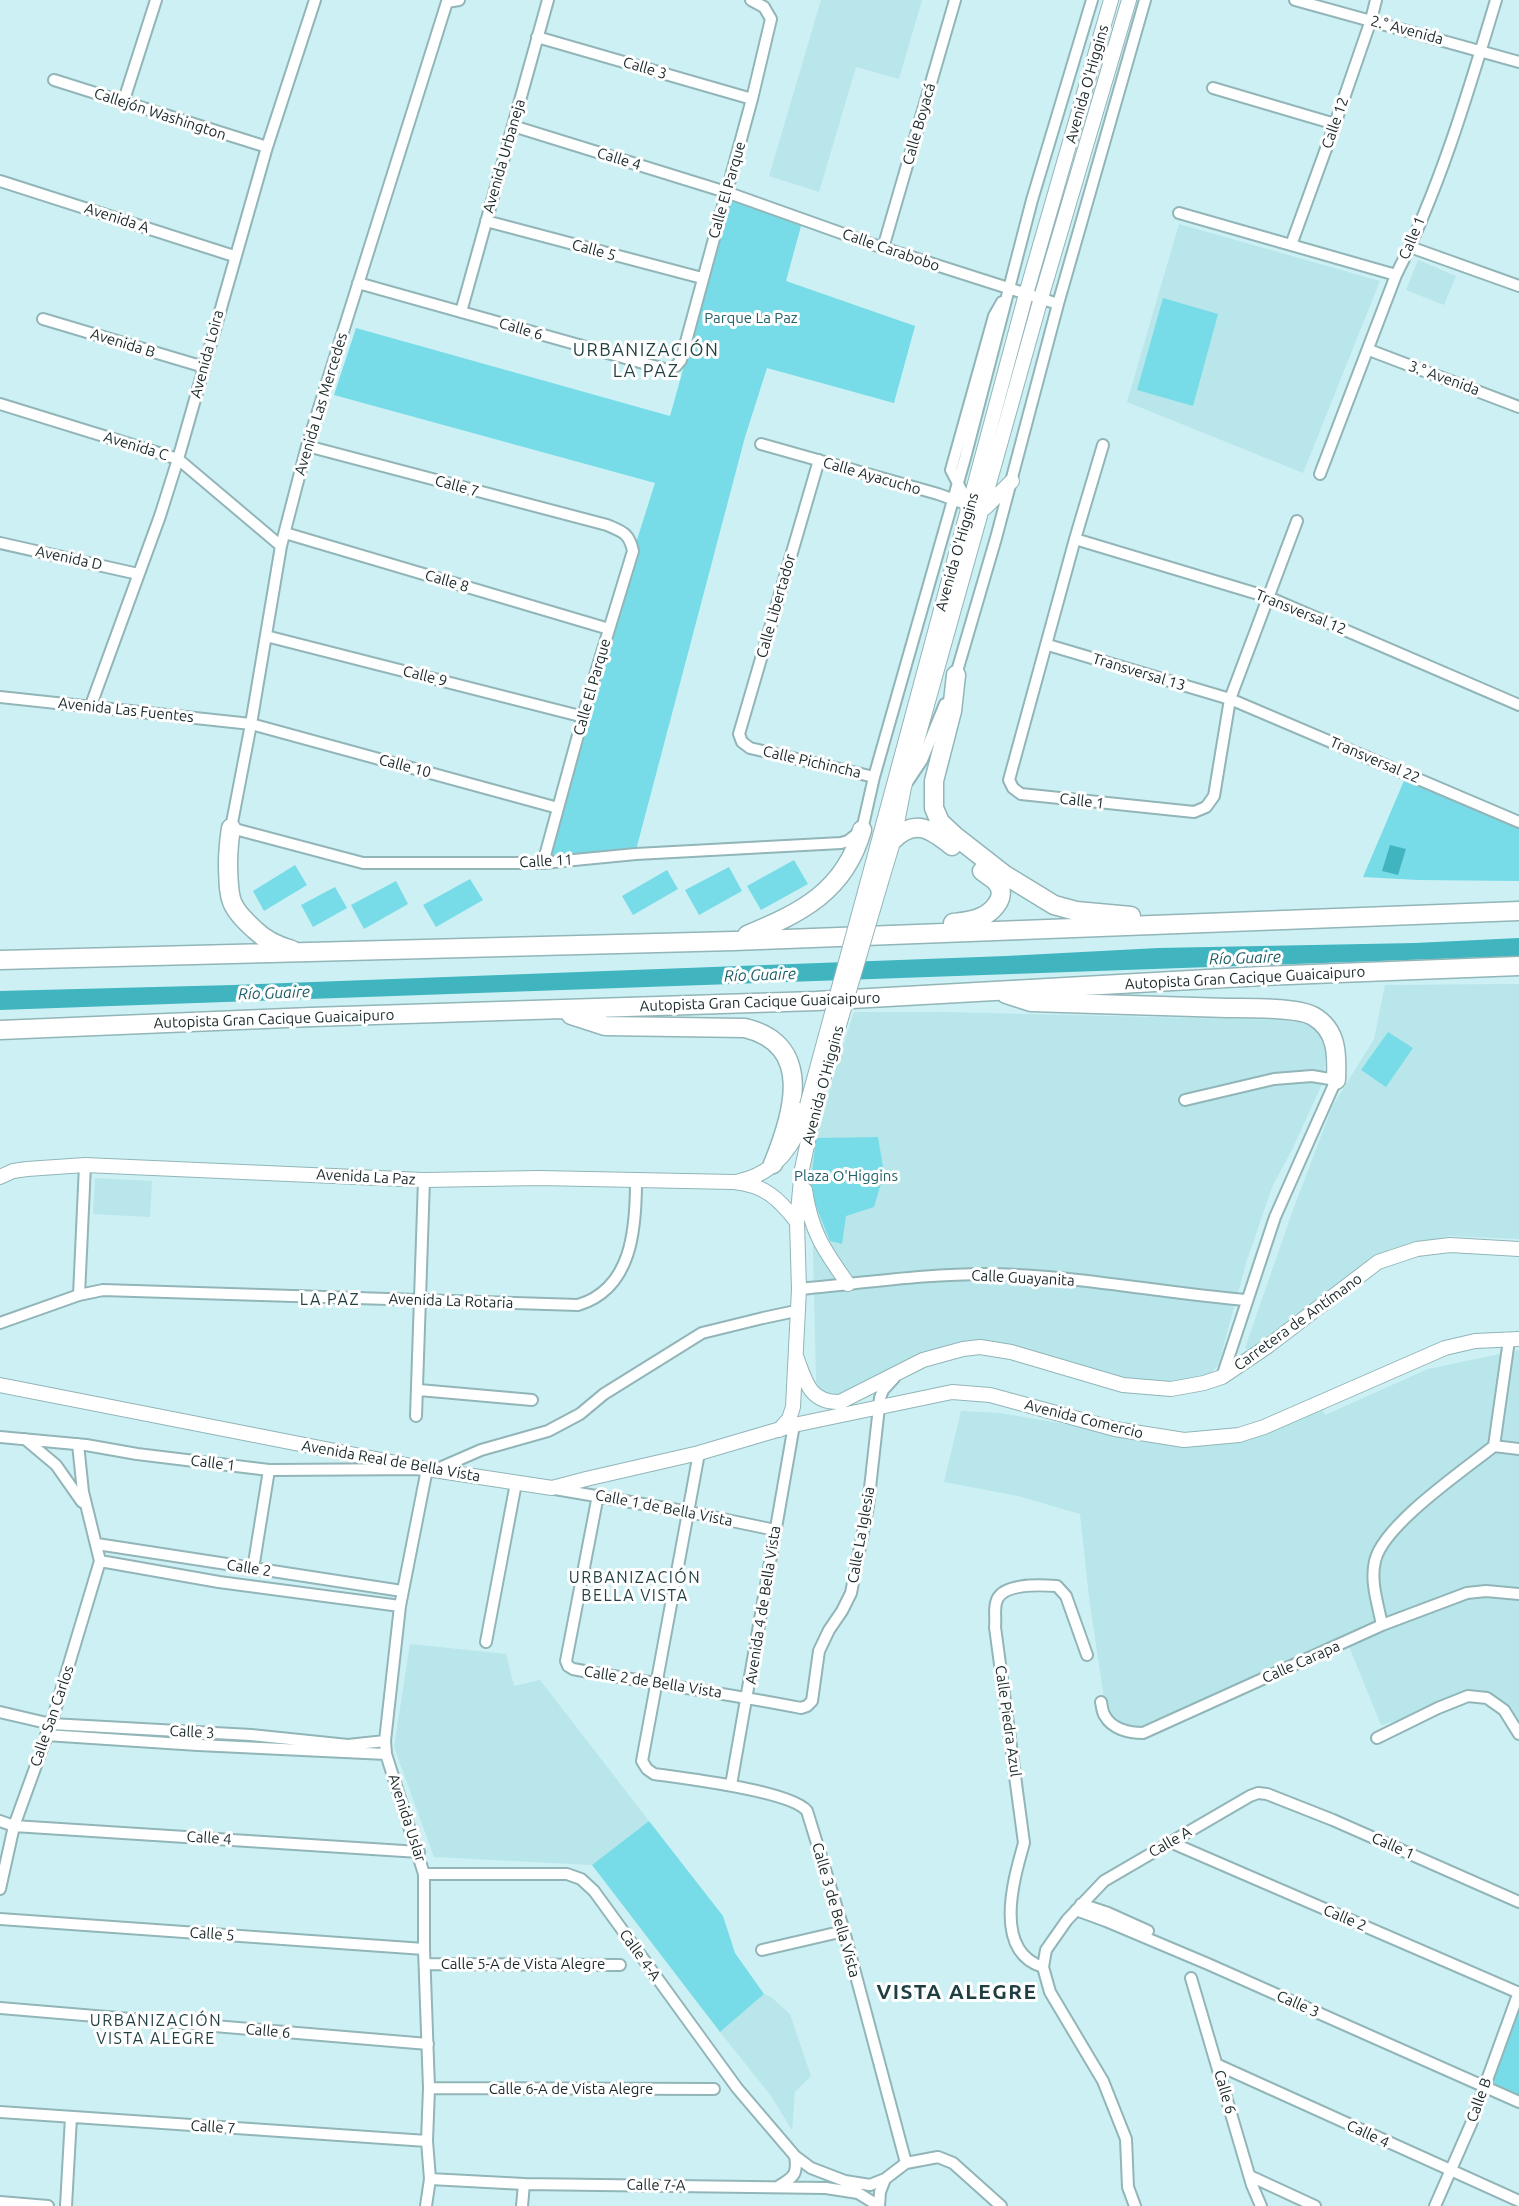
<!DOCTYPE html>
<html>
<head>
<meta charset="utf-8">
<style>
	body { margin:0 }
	canvas { display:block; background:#ccf0f4 }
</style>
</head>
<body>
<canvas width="1519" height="2206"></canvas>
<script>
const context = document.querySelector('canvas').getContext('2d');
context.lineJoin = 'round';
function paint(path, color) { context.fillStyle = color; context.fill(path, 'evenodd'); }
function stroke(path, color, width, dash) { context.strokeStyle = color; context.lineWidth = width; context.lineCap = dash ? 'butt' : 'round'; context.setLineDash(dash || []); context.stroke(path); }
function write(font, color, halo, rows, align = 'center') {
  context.font = font + ' Ubuntu,sans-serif'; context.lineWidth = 6; context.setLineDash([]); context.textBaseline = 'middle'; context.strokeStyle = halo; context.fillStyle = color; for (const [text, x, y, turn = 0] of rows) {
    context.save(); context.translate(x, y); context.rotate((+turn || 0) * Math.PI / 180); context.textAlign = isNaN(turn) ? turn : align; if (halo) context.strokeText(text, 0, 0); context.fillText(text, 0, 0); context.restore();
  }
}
const built = new Path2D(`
	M821,0H922L899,79L856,67L819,192L769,176Z
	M1179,224L1380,281L1303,473L1127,402Z
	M1418,260L1456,276L1444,305L1406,290Z
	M1519,984V1239L1449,1236L1391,1249L1253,1352L1245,1348L1293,1210L1332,1107L1374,1039L1385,985Z
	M854,1012H943L1279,1020L1297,1022L1307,1025L1318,1032L1325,1045L1326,1055L1322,1084L1292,1150L1273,1185L1247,1260L1218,1366L1208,1375L1198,1379L1169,1385L1109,1377L1005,1344L982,1342L834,1398L820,1391L816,1380L811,1164L830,1087Z
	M95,1178L152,1181L150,1217L93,1214Z
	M1519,1350V1725L1485,1696L1381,1725L1346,1639L1135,1728L1119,1725L1106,1712L1089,1597L1080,1514L1018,1496L944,1482L961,1411L1000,1413L1187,1445L1220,1444L1254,1436L1321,1407L1325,1415L1428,1369Z
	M410,1644L506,1654L514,1686L540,1680L649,1821L592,1865L434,1857L394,1747Z
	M764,1994L771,1997L790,2014L811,2076L795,2092L792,2130L771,2096L720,2032Z`);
const green = new Path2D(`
	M731,199L801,226L786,281L915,326L894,403L767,368L745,437L636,850L545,860L621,590L655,483L334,395L356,328L670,416Z
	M1163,298L1218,314L1193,406L1137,390Z
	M1406,776L1519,827V881L1418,880L1363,877Z
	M794,860L808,884L761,910L747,886Z
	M295,865L307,885L264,911L253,891Z
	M729,867L742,891L699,915L685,890Z
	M667,870L678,889L633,915L622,896Z
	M470,879L483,900L436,927L423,905Z
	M396,881L408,904L364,929L351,905Z
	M335,887L347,908L313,927L301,905Z
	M1388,1032L1413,1048L1386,1087L1361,1070Z
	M878,1137L884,1173L874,1207L846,1216L842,1244L830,1241L810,1191L816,1138Z
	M649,1821L723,1916L735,1953L764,1994L720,2032L592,1865Z
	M1519,1992V2096L1486,2081Z`);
const water = new Path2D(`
	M1390,845L1406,849L1398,875L1382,871Z
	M1519,938V956L0,1010V991L233,985L1006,956L1158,948L1415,943Z`);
const minor = new Path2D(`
	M459,0L447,2L307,446L281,546L251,724L231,828L363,863H543L636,854L841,843L848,841L862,830L874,777L965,458L1032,200L1092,0
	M1295,0L1519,62
	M537,37L752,99
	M54,80L267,147
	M1213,88L1335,124
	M123,103L156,0
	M513,126L726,192L883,248L1058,304
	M0,181L234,256
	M1179,213L1396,275
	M486,221L702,278
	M1291,245L1335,124L1371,20L1376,0
	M1410,247L1519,286
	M883,248L955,0
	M358,283L668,370L676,366L681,360L752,99L771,19L764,7L751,0
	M461,312L548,0
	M43,319L204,367
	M1369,350L1519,407
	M0,404L178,459L281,546
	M761,444L938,494L974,507
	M1103,445L1075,539L1009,780L1013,788L1021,794L1194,812L1206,807L1214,796L1230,699L1297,521
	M307,446L607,525C623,532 629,533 633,551L589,695L543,863
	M819,460L739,734L742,742L750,748L874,777
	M1320,474L1396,275C1440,188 1468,93 1496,0
	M969,505L951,470L994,316L1002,302
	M285,533L609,629
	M1075,539L1268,597L1519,705
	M0,543L138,574
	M266,636L584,717
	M1048,645L1230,699L1519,822
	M955,678L996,538L1058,304L1145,0
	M0,697L251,724L558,808
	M91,705L160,516L178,459L267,147L315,0
	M908,781L922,760L945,704
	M1185,1100L1274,1079L1312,1076L1336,1080L1275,1217L1222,1377
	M799,1289C864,1283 930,1273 995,1274C1079,1276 1163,1293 1246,1300
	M79,1295L85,1165
	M0,1323L79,1295L103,1290L578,1305C632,1289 636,1229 636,1181
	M419,1390L532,1400
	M416,1416L424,1180
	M0,1437L86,1445L137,1454L269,1470L427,1469L400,1606L385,1741L386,1754L424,1874V1949L429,2088L427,2141L430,2179L426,2206
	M25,1439L56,1465L82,1502
	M1494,1446L1519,1449
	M699,1453L642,1761L647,1769L654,1774C683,1778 791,1791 807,1811L844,1931L906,2163
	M435,1470L481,1450L548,1431L580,1414L604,1394L702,1333L763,1318L791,1312L798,1314
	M555,1489L689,1512L775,1530
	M598,1495L566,1661L568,1666L573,1669C649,1683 725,1693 801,1708L807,1706L812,1701L819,1651L829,1630L842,1611L851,1593L868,1506L880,1398L883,1390L894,1378
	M97,1544L402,1591
	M100,1561L219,1582L400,1606
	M253,1569L269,1470
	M1382,1625C1378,1604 1370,1582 1375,1561C1383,1525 1464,1470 1494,1446L1509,1340
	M486,1642L516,1483
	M1101,1702C1102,1706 1102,1712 1105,1716C1112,1729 1129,1733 1143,1733L1382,1625L1467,1593L1486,1591L1519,1594
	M0,1712L51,1724L251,1735L348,1745L385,1741
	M46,1735L198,1745L386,1754
	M1377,1738L1438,1708L1468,1696L1487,1698L1504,1710L1519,1734
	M731,1785L794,1425
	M0,1821L14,1826L419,1852
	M1170,1842L1519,1993
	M424,1874H567L581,1879L594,1891L737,2088L795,2156L811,2168L845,2181L870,2185L885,2179
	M0,1889L14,1826L51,1724L100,1561L83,1492L78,1444
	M1081,1904L1108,1913L1148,1931
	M1076,1910L1106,1921L1208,1964L1519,2102
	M0,1919L424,1949
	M762,1950L844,1931
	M426,1964L620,1965
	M1043,1967C992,1951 1014,1878 1024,1843L995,1627C996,1619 994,1610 996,1603C1000,1582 1041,1585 1057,1586L1066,1596L1087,1655
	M1191,1978L1252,2185L1261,2206
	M0,2008L428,2044
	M1218,2065L1519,2201
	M429,2088L714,2089
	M0,2112L427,2141
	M1250,2176L1315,2206
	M430,2179L524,2184L826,2188L858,2193L879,2206
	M779,2186C794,2177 798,2174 795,2156
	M0,2202L48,2206
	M66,2206L71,2117
	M522,2206L524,2184
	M879,2206L880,2192L885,2179L906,2163L938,2157L953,2163L1001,2206
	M1135,2206L1128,2187L1126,2139L1103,2081L1050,1992L1043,1967L1046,1950L1067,1920L1104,1881L1250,1796L1258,1793L1267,1794L1333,1820L1519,1902
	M1435,2206L1471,2124L1519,1992`);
const secondary = new Path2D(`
	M985,508L1012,481
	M869,877L1026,294L1111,0
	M881,882L894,839L904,787L1041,298L1129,0
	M0,1177L13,1171L27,1169L85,1165L424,1180L539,1178L734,1182C765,1185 779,1199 797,1222
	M739,1181C775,1174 798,1143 806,1109
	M805,1190C811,1232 824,1250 848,1284
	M796,1356C805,1380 809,1403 840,1402L923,1360L963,1349L980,1347L1011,1352L1123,1385L1171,1389L1204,1383L1222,1377L1268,1346L1378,1262L1417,1249L1450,1245L1519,1249
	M0,1385L427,1469L552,1488L586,1479L699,1453L794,1425L952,1392L990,1395L1115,1429L1184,1440L1239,1435L1264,1427L1445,1348L1475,1341L1519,1339
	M779,1430L789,1419L793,1407L799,1289L797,1222L802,1169L815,1108`);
const motorway = new Path2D(`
	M956,675L952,711L934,781V808L940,822L955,836L1005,875L1054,905L1076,911L1131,916
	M231,828C229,841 228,852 228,865C229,899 228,906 255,930C265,940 278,946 292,950
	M894,839C916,818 932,830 952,846
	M953,923C962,922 973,921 981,917C993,912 1008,896 997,883C994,879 987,875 982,871
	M747,935C801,913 845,891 862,830
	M0,960L734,941L1519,911
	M1006,994L1031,1002C1096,1004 1162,1006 1227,1008C1247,1008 1297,1007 1313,1016C1338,1030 1337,1056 1336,1080
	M571,1015L605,1026L745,1028C815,1045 793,1115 773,1164
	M0,1030L311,1017L816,1001L1262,976L1519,966`);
const secondaryBridge = new Path2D(`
	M822,1083L881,882
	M807,1105L869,877`);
const streetNames = [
	["2.° Avenida",1407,30,15],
	["Calle 3",645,68,16],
	["Avenida O'Higgins",1087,84,-74],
	["Callejón Washington",160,114,18],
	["Calle 12",1335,123,-71],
	["Calle Boyacá",919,124,-74],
	["Avenida Urbaneja",504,156,-74],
	["Calle 4",619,159,17],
	["Calle El Parque",727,190,-74],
	["Avenida A",117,218,18],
	["Calle 1",1412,238,-67],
	["Calle 5",594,250,15],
	["Calle Carabobo",891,250,19],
	["Calle 6",521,329,16],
	["Avenida B",123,343,17],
	["Avenida Loira",207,354,-75],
	["3.° Avenida",1444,378,20],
	["Avenida Las Mercedes",321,404,-73],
	["Avenida C",136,446,17],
	["Calle Ayacucho",872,476,16],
	["Calle 7",457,486,15],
	["Avenida O'Higgins",957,552,-74],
	["Avenida D",69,558,12],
	["Calle 8",447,581,16],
	["Calle Libertador",776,606,-74],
	["Transversal 12",1301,612,22],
	["Transversal 13",1139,672,17],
	["Calle 9",425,676,14],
	["Calle El Parque",592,687,-74],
	["Avenida Las Fuentes",126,710,6],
	["Transversal 22",1375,760,23],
	["Calle Pichincha",812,762,13],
	["Calle 10",405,766,15],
	["Calle 1",1082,801,7],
	["Calle 11",546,861,-3],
	["Autopista Gran Cacique Guaicaipuro",1245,978,-3],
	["Autopista Gran Cacique Guaicaipuro",760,1002,-2],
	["Autopista Gran Cacique Guaicaipuro",274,1019,-2],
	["Avenida O'Higgins",823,1085,-75],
	["Avenida La Paz",366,1177,3],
	["Calle Guayanita",1023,1278,3],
	["Avenida La Rotaria",451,1301,2],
	["Carretera de Antímano",1298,1322,-36],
	["Avenida Comercio",1084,1419,14],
	["Avenida Real de Bella Vista",391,1461,10],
	["Calle 1",213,1463,7],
	["Calle 1 de Bella Vista",664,1508,11],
	["Calle La Iglesia",861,1535,-80],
	["Calle 2",249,1568,9],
	["Avenida 4 de Bella Vista",763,1605,-81],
	["Calle Carapa",1301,1662,-24],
	["Calle 2 de Bella Vista",653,1682,9],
	["Calle San Carlos",52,1716,-71],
	["Calle Piedra Azul",1008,1721,82],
	["Calle 3",192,1732,3],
	["Avenida Uslar",407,1818,72],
	["Calle 4",209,1838,4],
	["Calle A",1170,1842,-30],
	["Calle 1",1393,1846,24],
	["Calle 3 de Bella Vista",836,1910,74],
	["Calle 2",1345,1918,23],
	["Calle 5",212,1934,4],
	["Calle 4-A",640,1955,54],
	["Calle 5-A de Vista Alegre",523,1964],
	["Calle 3",1298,2004,24],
	["Calle 6",268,2031,5],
	["Calle 6-A de Vista Alegre",571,2089],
	["Calle 6",1225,2092,74],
	["Calle B",1479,2100,-70],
	["Calle 7",213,2127,4],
	["Calle 4",1368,2134,25],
	["Calle 7-A",656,2185,1]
];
const parkNames = [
	["Parque La Paz",751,318],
	["Plaza O'Higgins",846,1176]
];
const waterNames = [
	["Río Guaire",1245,958,-2],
	["Río Guaire",760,975,-2],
	["Río Guaire",274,993,-2]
];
const neighbourhoodNames = [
	["LA PAZ",330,1300],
	["URBANIZACIÓN",635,1578],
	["BELLA VISTA",635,1596],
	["URBANIZACIÓN",156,2021],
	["VISTA ALEGRE",156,2039]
];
const quarterNames = [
	["URBANIZACIÓN",646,350],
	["LA PAZ",646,371]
];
const districtNames = [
	["VISTA ALEGRE",957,1992]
];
paint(built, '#b8e6ea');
paint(green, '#77dce7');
paint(water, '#40b5c0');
stroke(minor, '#92b5b8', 14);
stroke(secondary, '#92b5b8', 16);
stroke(motorway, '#92b5b8', 21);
stroke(minor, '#fff', 10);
stroke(secondary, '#fff', 14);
stroke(motorway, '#fff', 18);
stroke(secondaryBridge, '#92b5b8', 16, []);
stroke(secondaryBridge, '#fff', 14);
write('15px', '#1a282a', '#fff', streetNames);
write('15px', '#226167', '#fff', parkNames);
write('italic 16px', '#1e5d64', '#fff', waterNames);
context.letterSpacing = '1.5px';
write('16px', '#1f3f42', '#fff', neighbourhoodNames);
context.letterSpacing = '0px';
context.letterSpacing = '1.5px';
write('18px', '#1f3f42', '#fff', quarterNames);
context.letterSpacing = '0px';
context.letterSpacing = '1.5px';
write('bold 21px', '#1f3f42', '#fff', districtNames);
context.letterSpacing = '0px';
</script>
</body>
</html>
